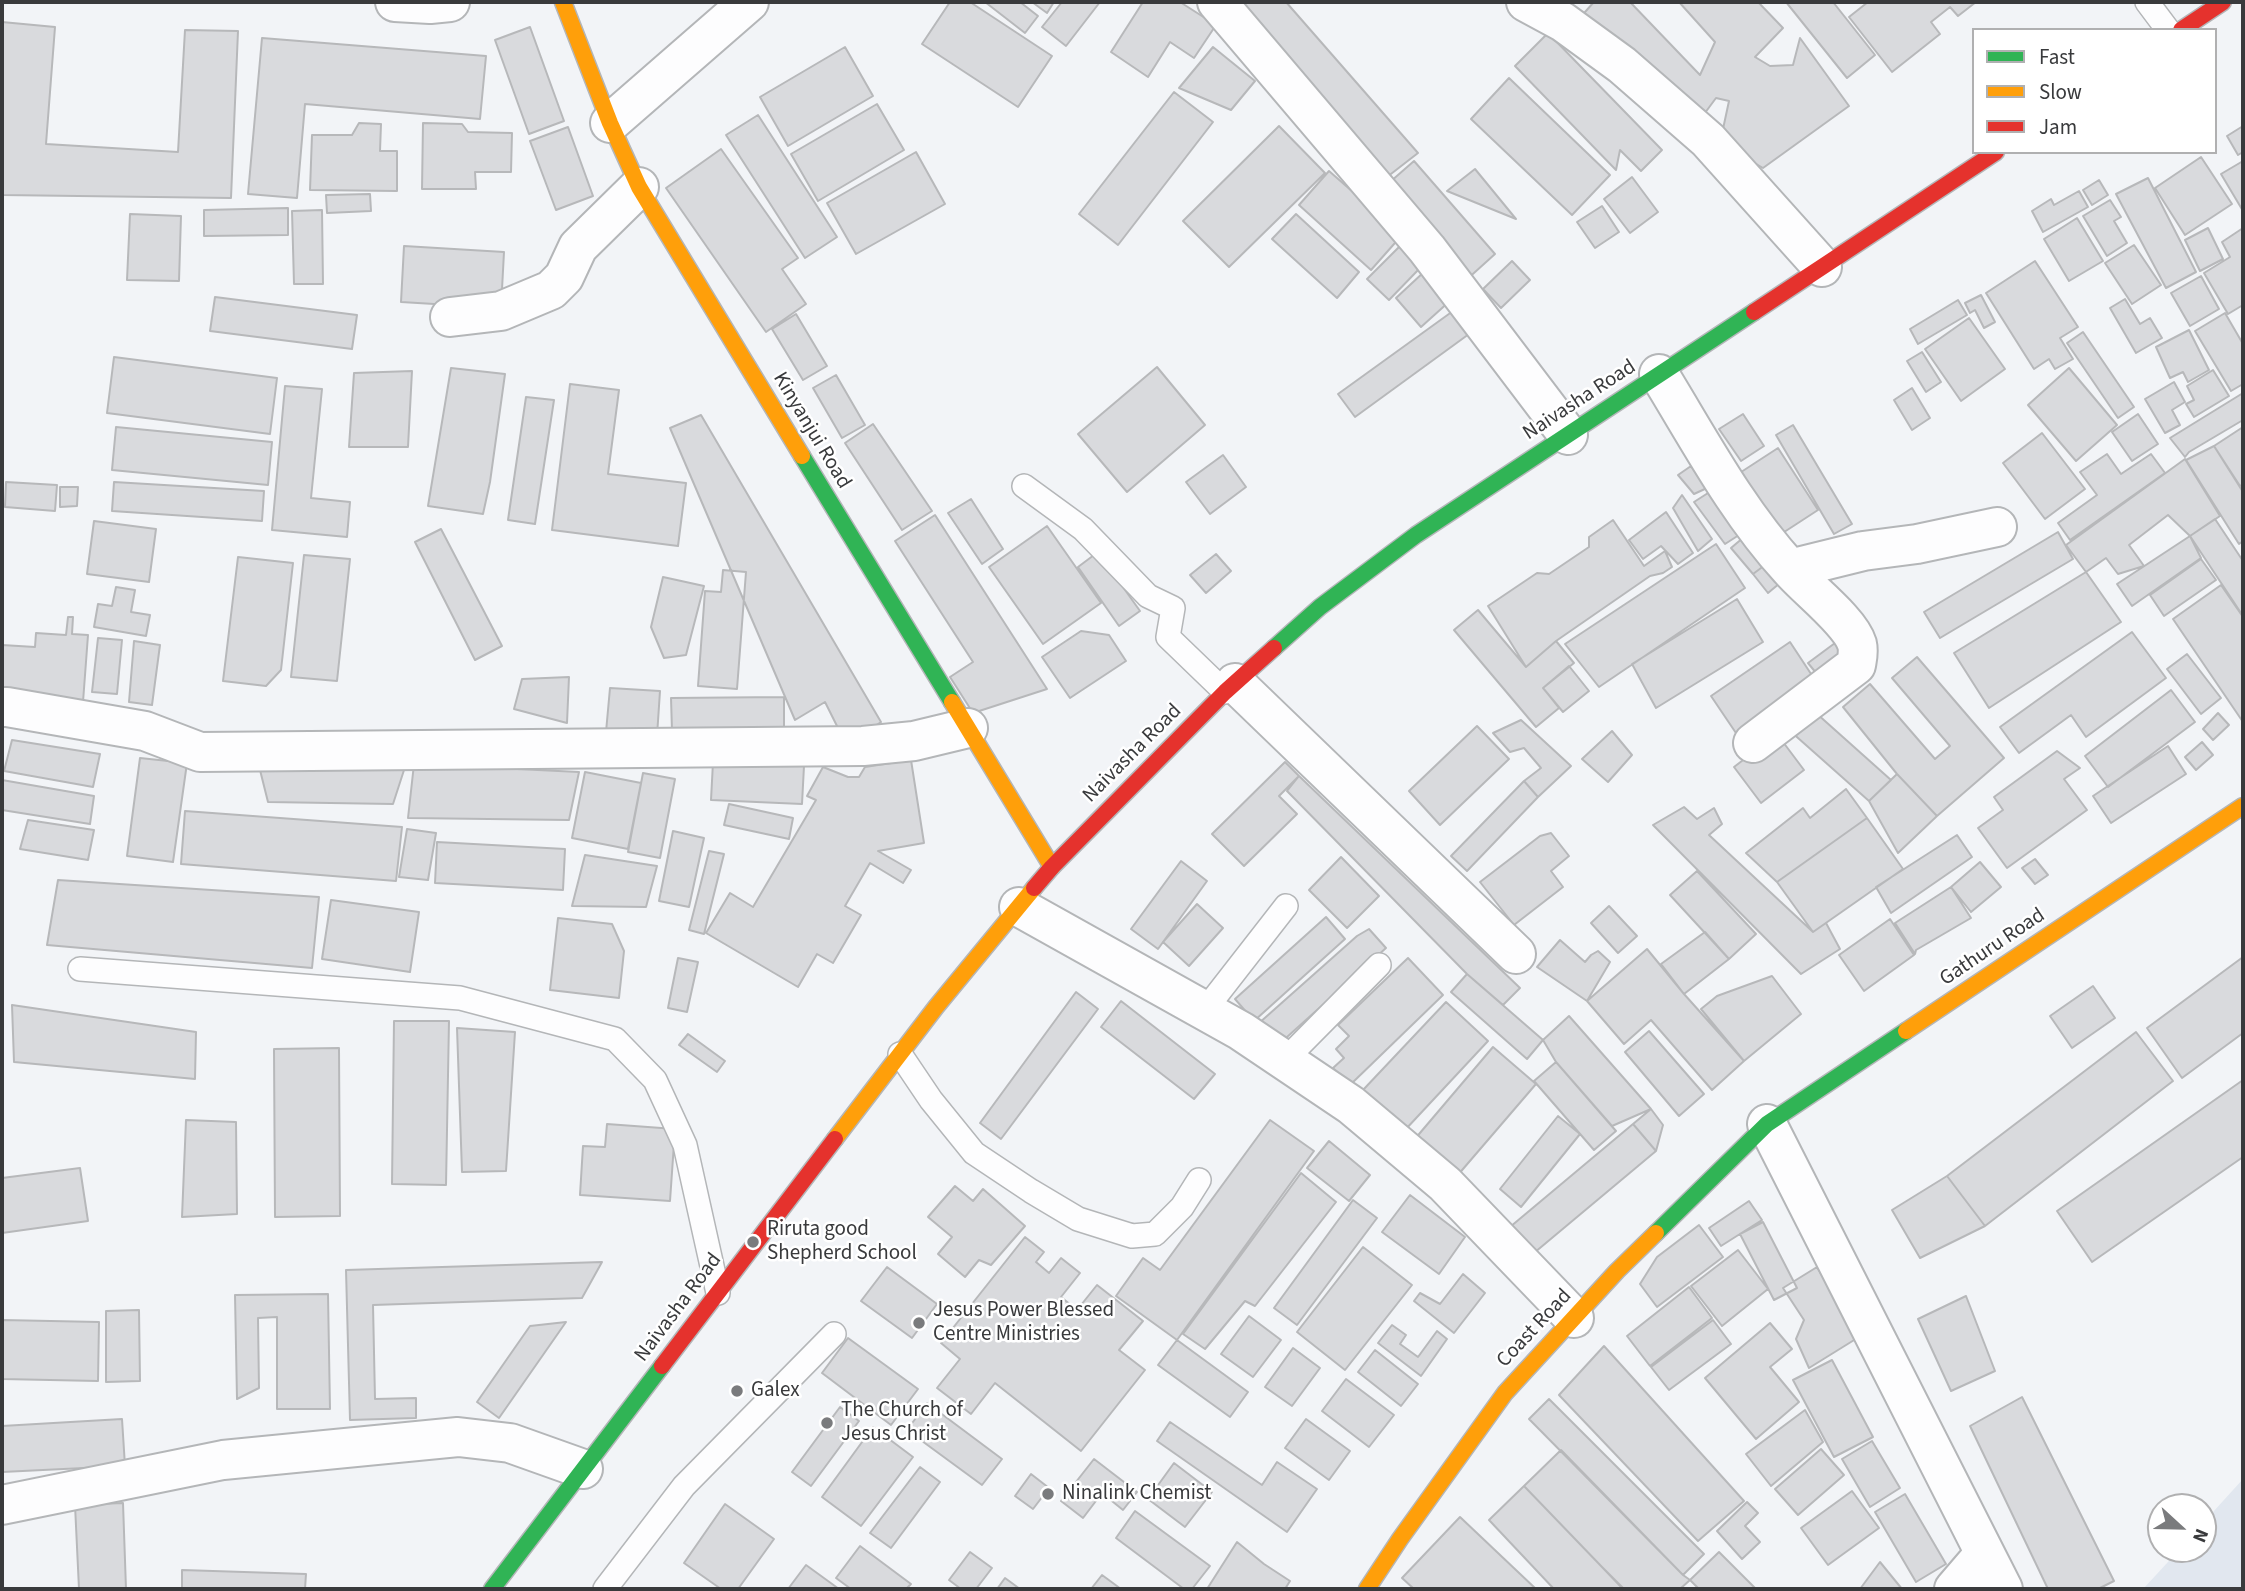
<!DOCTYPE html>
<html>
<head>
<meta charset="utf-8">
<style>
	body { margin:0 }
	#map { position:relative; width:2245px; height:1591px; overflow:hidden; background:#f2f4f7; font-family:"Source Sans 3",sans-serif }
	canvas { display:block }
	.frame { position:absolute; inset:0; border:4px solid #393a3c; pointer-events:none }
	.legend { position:absolute; left:1972px; top:28px; width:245px; height:126px; box-sizing:border-box; background:#fff; border:2px solid #b0b0b1; margin:0; padding:9px 12px; list-style:none; font-size:21px; color:#393a3c }
	.legend li { display:flex; align-items:center; gap:14px; height:35px }
	.legend b { width:35px; border:2px solid #b0b0b1 }
	.north { position:absolute; left:2147px; top:1493px; width:70px; height:70px; box-sizing:border-box; background:#fff; border:2px solid #b0b0b1; border-radius:50%; rotate:112deg; font-size:19px; font-weight:700; line-height:28px; text-align:center; color:#393a3c }
	.north::after { content:''; display:block; margin:auto; width:24px; height:32px; background:#7a7b7d; clip-path:polygon(50% 0,100% 100%,50% 72%,0 100%) }
</style>
</head>
<body>
<div id="map">
<canvas width="2245" height="1591"></canvas>
<div class="frame"></div>
<ul class="legend">
<li><b style="height:9px;background:#30b455"></b>Fast</li>
<li><b style="height:9px;background:#ff9f0a"></b>Slow</li>
<li><b style="height:9px;background:#e5322d"></b>Jam</li>
</ul>
<div class="north">N</div>
</div>
<script>
const context = document.querySelector('canvas').getContext('2d');
context.lineJoin = 'round';
function paint(path, color) { context.fillStyle = color; context.fill(path, 'evenodd'); }
function stroke(path, color, width, dash) { context.strokeStyle = color; context.lineWidth = width; context.lineCap = dash ? 'butt' : 'round'; context.setLineDash(dash || []); context.stroke(path); }
function write(font, color, halo, rows, align = 'center') {
  context.font = font + ' "Source Sans 3",sans-serif'; context.lineWidth = 5; context.setLineDash([]); context.textBaseline = 'middle'; context.strokeStyle = halo; context.fillStyle = color; for (const [text, x, y, turn = 0] of rows) {
    context.save(); context.translate(x, y); context.rotate((+turn || 0) * Math.PI / 180); context.textAlign = isNaN(turn) ? turn : align; if (halo) context.strokeText(text, 0, 0); context.fillText(text, 0, 0); context.restore();
  }
}
const built = new Path2D(`
	M2243,1479V1589H2143L2180,1549H2203V1523Z`);
const building = new Path2D(`
	M950,2H970L1052,56L1018,107L922,44Z
	M985,2H1020L1038,16L1025,33Z
	M1032,2H1054L1047,13Z
	M1062,2H1100L1066,46L1042,27Z
	M1143,2H1180L1216,25L1194,58L1170,42L1148,77L1111,52Z
	M1228,2H1286L1418,153L1378,184Z
	M1594,2H1630L1700,75L1715,42L1679,2H1758L1783,28L1755,57L1770,66L1793,65L1800,38L1849,106L1763,168L1720,143L1729,101L1716,98L1699,121L1576,22Z
	M1786,2H1833L1875,55L1847,78Z
	M1868,2H1976L1958,16L1950,7L1931,22L1940,34L1892,72L1849,17Z
	M2,22L55,27L46,144L178,152L185,30L238,31L231,198L2,195Z
	M530,27L564,121L529,134L495,40Z
	M1548,33L1662,150L1641,171L1620,150L1616,170L1515,66Z
	M262,38L486,56L480,119L305,104L297,198L248,194Z
	M845,47L873,96L788,146L760,97Z
	M1213,47L1255,81L1231,110L1179,88Z
	M1509,78L1610,175L1572,215L1471,119Z
	M1174,92L1213,122L1118,245L1079,214Z
	M877,104L904,150L818,201L791,154Z
	M758,115L837,237L805,258L726,135Z
	M359,123L381,124L380,151H397V191L310,190L312,135H352Z
	M423,123L462,124L468,132L512,133L511,172H475L476,189H422Z
	M1279,126L1325,173L1229,267L1183,221Z
	M2243,126V152L2238,155L2227,136Z
	M568,127L593,196L556,210L530,141Z
	M721,149L798,258L782,269L806,304L766,332L666,188Z
	M916,152L945,204L856,254L827,203Z
	M2201,157L2232,204L2185,235L2155,188Z
	M1414,161L1495,254L1464,282L1382,189Z
	M2243,161V211L2221,174Z
	M1475,169L1516,219L1447,191Z
	M1329,171L1402,235L1371,270L1299,205Z
	M1632,177L1658,212L1630,233L1604,199Z
	M2148,178L2196,272L2166,288L2116,194Z
	M2099,180L2108,195L2092,205L2083,190Z
	M2079,191L2088,207L2043,232L2032,211L2051,199L2054,205Z
	M370,194L371,211L327,213L326,195Z
	M2110,200L2121,217L2114,221L2127,243L2107,256L2083,216Z
	M1602,206L1619,232L1595,248L1577,222Z
	M288,208V235L204,236V210Z
	M322,210L323,284H294L292,211Z
	M130,214L181,216L179,281L127,280Z
	M1296,214L1359,272L1337,298L1272,239Z
	M2077,218L2103,261L2069,281L2044,239Z
	M2208,228L2223,259L2200,271L2185,240Z
	M2243,228V305L2228,314L2204,273L2230,257L2222,242Z
	M2134,245L2161,285L2132,304L2105,263Z
	M404,246L504,252L501,308L401,302Z
	M1400,246L1421,267L1389,300L1367,279Z
	M1512,261L1530,280L1501,308L1483,289Z
	M2035,261L2078,327L2060,338L2073,359L2055,369L2049,359L2034,369L1986,293Z
	M1425,271L1451,300L1421,327L1396,298Z
	M2201,276L2219,309L2190,326L2171,293Z
	M1981,295L1995,322L1984,328L1975,310L1970,313L1965,303Z
	M215,297L357,315L352,349L210,331Z
	M2125,299L2140,324L2150,318L2162,338L2136,353L2110,308Z
	M1958,300L1967,315L1918,344L1910,329Z
	M1453,311L1469,334L1355,417L1338,394Z
	M2225,313L2243,344V384L2231,391L2195,331Z
	M796,314L827,366L803,380L772,329Z
	M1969,318L2005,369L1961,401L1925,349Z
	M2189,330L2209,370L2188,382L2183,372L2170,378L2156,347Z
	M2083,332L2134,407L2118,418L2067,343Z
	M1922,352L1941,382L1926,392L1907,361Z
	M114,357L277,378L270,434L107,413Z
	M1157,367L1205,425L1127,492L1078,434Z
	M451,368L505,374L490,482L483,514L428,506Z
	M2069,368L2117,425L2076,461L2028,405Z
	M2213,370L2229,396L2194,417L2186,404L2194,400L2187,386Z
	M412,371L408,447H349L354,373Z
	M836,375L865,425L842,438L813,388Z
	M2174,382L2185,402L2172,410L2180,425L2165,433L2145,399Z
	M570,384L619,390L608,474L686,483L678,546L552,530Z
	M285,386L322,389L311,498L350,502L347,537L272,530Z
	M1912,388L1930,418L1912,430L1894,400Z
	M2243,393V420L2189,452L2185,457L2170,438Z
	M526,397L554,400L535,524L508,520Z
	M1743,414L1764,446L1741,461L1719,429Z
	M2138,414L2158,444L2132,461L2112,432Z
	M701,415L881,722L847,746L825,702L795,720L670,428Z
	M873,424L932,511L902,530L845,443Z
	M1793,425L1852,524L1834,534L1776,435Z
	M116,427L272,442L268,485L112,470Z
	M2243,427V484L2240,486L2214,446Z
	M2042,433L2085,489L2045,519L2003,463Z
	M2214,446L2243,492V541L2239,544L2186,460Z
	M1778,448L1818,510L1775,538L1735,476Z
	M2107,454L2121,474L2151,454L2165,473L2070,540L2058,523L2097,495L2080,472Z
	M1223,455L1246,487L1210,514L1186,482Z
	M2185,459L2220,516L2190,536L2168,515L2129,545L2144,566L2118,574L2106,558L2086,572L2066,545Z
	M1691,466L1707,488L1694,494L1678,475Z
	M6,482L57,485L55,511L5,507Z
	M114,482L264,491L262,521L112,511Z
	M60,487H78L77,506L60,507Z
	M1708,493L1739,535L1725,544L1694,502Z
	M1682,495L1712,539L1698,551L1673,508Z
	M971,499L1003,549L982,564L948,513Z
	M1666,512L1693,553L1678,564L1661,546L1643,559L1629,540Z
	M935,515L1047,689L973,713L950,677L973,662L895,541Z
	M2215,519L2243,561V616L2190,536Z
	M1613,520L1644,566L1665,551L1672,567L1663,573L1650,576L1556,641L1526,667L1488,606L1537,573L1549,574L1589,547V537Z
	M94,521L156,529L149,582L87,574Z
	M1047,526L1101,603L1043,644L989,567Z
	M441,529L502,646L475,660L415,542Z
	M2058,532L2073,559L1940,638L1924,612Z
	M2190,536L2201,558L2132,606L2117,584Z
	M1744,537L1765,565L1753,574L1731,548Z
	M1716,544L1745,588L1599,687L1565,644Z
	M1098,552L1140,611L1119,626L1078,567Z
	M1216,554L1231,571L1206,593L1190,575Z
	M304,555L350,559L337,681L291,677Z
	M238,557L293,563L281,670L266,686L223,681Z
	M2201,559L2216,580L2164,616L2150,595Z
	M1765,565L1780,583L1768,593L1753,574Z
	M723,570L746,572L737,689L698,686L705,591L721,592Z
	M2086,572L2121,622L1989,708L1954,653Z
	M663,577L704,586L686,655L664,658L651,627Z
	M2221,585L2243,617V722L2173,619Z
	M116,587L135,590L131,612L150,615L146,636L94,627L98,604L112,606Z
	M1737,599L1763,642L1656,708L1632,664Z
	M1478,610L1526,667L1556,641L1574,663L1543,688L1559,708L1536,727L1454,630Z
	M68,617H73L72,634L88,635L83,702L2,695V645L35,647L36,633L66,635Z
	M1081,631L1109,635L1126,661L1070,698L1042,657Z
	M2132,632L2166,678L2086,737L2071,715L2019,753L2000,727Z
	M98,638L122,640L117,694L92,692Z
	M134,641L160,645L152,705L129,702Z
	M1790,642L1817,683L1738,736L1711,696Z
	M1835,643L1847,659L1821,679L1808,663Z
	M2187,654L2221,698L2201,714L2167,669Z
	M1917,657L2004,758L1937,816L1897,774L1843,707L1870,684L1935,759L1950,746L1892,678Z
	M1569,666L1589,691L1563,712L1543,688Z
	M569,677L567,723L514,709L522,679Z
	M610,688L660,691L657,736L606,732Z
	M2171,690L2195,722L2108,787L2085,756Z
	M784,697V729L672,731L671,698Z
	M1816,713L1891,780L1869,801L1789,730Z
	M2218,713L2229,725L2213,740L2203,729Z
	M1521,720L1571,766L1538,797L1524,781L1541,768L1524,748L1510,752L1493,733Z
	M1477,726L1509,759L1440,825L1409,791Z
	M1612,731L1632,755L1608,782L1582,759Z
	M1777,734L1804,770L1761,803L1734,767Z
	M12,740L100,754L93,787L4,771Z
	M2202,742L2213,755L2196,770L2185,757Z
	M2168,746L2186,774L2111,823L2093,796Z
	M2057,751L2080,768L2064,779L2087,810L2007,868L1978,828L2003,810L1994,797Z
	M140,758L187,763L173,862L127,856Z
	M911,760L924,843L878,851L911,870L903,883L870,863L845,906L861,915L833,963L817,954L798,987L706,933L730,893L753,907L816,800L807,796L823,767L848,777H859L865,767Z
	M713,762L804,766L802,804L711,800Z
	M1285,762L1299,776L1279,796L1297,814L1244,866L1212,834Z
	M414,764L579,772L569,820L408,818Z
	M405,767L393,804L268,802L260,770Z
	M585,772L641,783L628,849L572,838Z
	M643,773L675,779L660,858L628,852Z
	M1897,774L1937,816L1898,853L1869,801Z
	M1299,776L1520,988L1503,1005L1467,974L1287,791Z
	M2,780L94,796L90,824L2,810Z
	M1524,781L1538,797L1467,871L1451,856Z
	M1846,789L1867,818L1777,882L1746,853L1803,808L1810,818Z
	M729,804L793,818L789,839L724,825Z
	M1684,807L1697,819L1714,808L1722,824L1709,835L1813,932L1826,923L1840,949L1801,974L1653,825Z
	M185,811L402,827L396,881L181,864Z
	M1867,818L1903,869L1813,932L1777,882Z
	M28,820L94,830L88,860L20,849Z
	M407,829L436,833L428,880L399,877Z
	M673,831L704,838L689,907L659,901Z
	M1551,833L1569,856L1551,871L1563,887L1514,925L1480,882L1540,836Z
	M1957,835L1972,857L1891,913L1876,887Z
	M437,842L565,849L563,890L435,883Z
	M709,851L724,854L704,934L689,930Z
	M585,855L657,866L646,907L572,906Z
	M1341,857L1379,896L1347,928L1309,890Z
	M2035,859L2048,875L2035,884L2022,868Z
	M1181,861L1207,881L1158,949L1131,929Z
	M1980,862L2001,887L1971,912L1951,887Z
	M1697,871L1756,934L1729,959L1670,895Z
	M58,880L319,897L312,968L47,945Z
	M1951,887L1971,918L1916,950L1915,954L1895,923Z
	M331,900L419,912L410,972L322,959Z
	M1197,904L1223,928L1189,966L1163,942Z
	M1609,906L1637,936L1618,953L1591,923Z
	M1326,917L1345,939L1254,1021L1235,999Z
	M558,918L612,924L624,951L619,998L550,990Z
	M1890,919L1914,955L1864,991L1839,955Z
	M1369,929L1386,948L1277,1046L1258,1024L1357,936Z
	M1705,932L1729,959L1684,994L1661,964Z
	M1560,940L1585,962L1591,955L1598,951L1610,962L1587,1001L1537,967Z
	M1647,949L1684,994L1744,1061L1712,1090L1651,1020L1624,1044L1587,1001Z
	M2243,957V1033L2182,1078L2147,1028Z
	M678,958L698,962L687,1012L668,1008Z
	M1408,958L1443,995L1350,1085L1333,1068L1344,1058L1336,1049L1349,1036L1338,1025Z
	M1467,974L1543,1040L1527,1059L1451,992Z
	M1772,976L1801,1014L1744,1061L1701,1009L1717,996Z
	M2093,986L2115,1018L2072,1048L2050,1016Z
	M1076,992L1098,1009L1001,1139L980,1123Z
	M1121,1001L1215,1074L1194,1099L1101,1027Z
	M1446,1002L1488,1041L1405,1130L1363,1090Z
	M12,1005L196,1032L195,1079L14,1062Z
	M1569,1016L1651,1109L1612,1126L1556,1062L1543,1040Z
	M394,1021H449L446,1185L392,1184Z
	M457,1028L515,1032L506,1171L462,1172Z
	M1649,1031L1704,1094L1679,1116L1625,1052Z
	M2136,1032L2173,1081L1985,1226L1947,1176Z
	M688,1034L725,1061L717,1072L679,1045Z
	M1493,1047L1536,1084L1457,1176L1414,1140Z
	M339,1048L340,1216L275,1217L274,1049Z
	M1556,1062L1616,1131L1594,1150L1534,1081Z
	M2243,1080V1157L2092,1262L2057,1211Z
	M1651,1109L1663,1125L1656,1151L1633,1124Z
	M1558,1116L1580,1134L1521,1207L1500,1189Z
	M186,1120L236,1122L237,1214L182,1217Z
	M1270,1120L1314,1151L1177,1340L1116,1296L1143,1258L1160,1270Z
	M607,1124L675,1129L670,1201L580,1195L583,1146L605,1147Z
	M1633,1124L1656,1151L1522,1263L1510,1227Z
	M1329,1141L1370,1175L1349,1201L1307,1168Z
	M80,1168L88,1221L2,1233V1178Z
	M1301,1173L1336,1202L1255,1306L1245,1301L1205,1349L1183,1334Z
	M1947,1176L1985,1226L1920,1258L1892,1210Z
	M955,1186L973,1201L983,1189L1025,1226L991,1265L979,1260L965,1277L938,1254L952,1237L928,1217Z
	M1410,1195L1465,1237L1439,1274L1382,1232Z
	M1353,1200L1377,1218L1297,1325L1274,1308Z
	M1749,1201L1762,1220L1721,1246L1709,1228Z
	M1763,1222L1797,1288L1774,1300L1740,1234Z
	M1699,1225L1723,1257L1657,1307L1640,1284L1657,1257Z
	M1025,1237L1044,1252L1036,1262L1049,1273L1061,1258L1080,1273L1061,1297L1077,1310L1097,1285L1143,1321L1119,1350L1145,1370L1081,1451L995,1383L971,1414L937,1388L960,1359L941,1343Z
	M1363,1247L1412,1285L1345,1370L1297,1332Z
	M1738,1250L1768,1289L1722,1326L1691,1286Z
	M602,1262L582,1298L373,1305L375,1399L416,1398V1418L350,1420L346,1270Z
	M887,1267L937,1304L912,1338L861,1301Z
	M1817,1267L1859,1337L1809,1368L1796,1339L1804,1320L1783,1288Z
	M1463,1274L1485,1293L1454,1333L1414,1301L1420,1293L1440,1304Z
	M1689,1287L1712,1318L1650,1366L1627,1336Z
	M328,1294L330,1409H277V1317L258,1318L259,1388L237,1399L235,1295Z
	M1966,1296L1995,1371L1951,1391L1918,1319Z
	M139,1310L140,1381L106,1382V1311Z
	M1249,1316L1281,1340L1253,1377L1221,1354Z
	M2,1320L99,1322L98,1381L2,1379Z
	M1713,1320L1731,1344L1669,1390L1651,1367Z
	M566,1322L499,1418L477,1402L530,1326Z
	M1770,1323L1792,1349L1770,1367L1799,1402L1756,1439L1705,1378Z
	M1392,1325L1406,1335L1400,1344L1418,1357L1437,1331L1447,1339L1421,1376L1378,1343Z
	M848,1338L918,1389L891,1425L822,1373Z
	M1177,1340L1248,1392L1230,1417L1158,1365Z
	M1604,1346L1744,1501L1698,1541L1559,1395Z
	M1293,1348L1320,1368L1292,1406L1265,1387Z
	M1375,1350L1418,1384L1401,1406L1358,1372Z
	M1832,1360L1873,1437L1834,1457L1793,1380Z
	M1346,1379L1394,1415L1369,1447L1322,1411Z
	M2022,1397L2114,1581L2098,1589H2048L1970,1426Z
	M1549,1399L1704,1554L1683,1575L1529,1419Z
	M927,1403L1002,1459L982,1485L907,1430Z
	M840,1407L859,1421L811,1486L792,1472Z
	M1805,1410L1823,1442L1771,1486L1746,1454Z
	M122,1419L125,1466L2,1472V1426Z
	M1306,1419L1350,1451L1329,1480L1285,1448Z
	M1170,1422L1262,1485L1277,1462L1317,1489L1287,1532L1157,1441Z
	M873,1427L913,1457L861,1526L822,1497Z
	M1872,1441L1900,1488L1870,1507L1842,1459Z
	M1821,1449L1844,1475L1798,1515L1775,1489Z
	M1561,1450L1683,1575L1690,1580L1680,1589H1624L1602,1567L1524,1486Z
	M1094,1459L1137,1492L1123,1510L1102,1493L1083,1518L1061,1501Z
	M1174,1463L1212,1492L1185,1527L1148,1499Z
	M920,1467L940,1482L891,1548L870,1533Z
	M1031,1474L1049,1488L1033,1509L1015,1496Z
	M1524,1486L1602,1567L1623,1589H1554L1489,1520Z
	M1852,1491L1879,1528L1828,1565L1801,1528Z
	M1905,1494L1946,1564L1916,1582L1875,1512Z
	M1747,1502L1758,1513L1745,1526L1760,1542L1742,1559L1717,1531Z
	M123,1503L126,1589H79L75,1505Z
	M725,1504L774,1539L738,1589H721L684,1563Z
	M1135,1511L1210,1566L1192,1589H1184L1116,1538Z
	M1460,1517L1536,1589H1414L1402,1578Z
	M1237,1542L1264,1564L1290,1581L1285,1589H1207Z
	M860,1546L911,1584L906,1589H851L836,1578Z
	M970,1552L992,1568L976,1589H961L949,1580Z
	M1719,1552L1756,1589H1699L1690,1580Z
	M1880,1562L1902,1589H1903H1860Z
	M806,1565L839,1589H788Z
	M182,1570L306,1574L305,1589H182Z
	M1102,1575L1121,1589H1091Z
	M1005,1578L1020,1589H997Z`);
const lane = new Path2D(`
	M2147,2L2168,30
	M1024,486L1083,529L1148,596L1173,608L1168,637L1225,692
	M80,969L460,998L615,1039L655,1080L685,1145L718,1293
	M1205,1010L1286,906
	M900,1054L931,1100L974,1153L1031,1191L1078,1219L1132,1236L1155,1234L1182,1207L1199,1180
	M1285,1060L1379,965
	M605,1589L684,1486L834,1334`);
const street = new Path2D(`
	M395,2L430,4L450,2
	M1217,2L1427,249L1568,435
	M1526,2L1563,22L1622,65L1708,140L1822,267
	M610,123L749,2
	M450,317L501,311L551,290L564,277L578,247L639,187
	M1659,374C1700,441 1737,511 1790,569C1807,589 1850,621 1857,644C1859,652 1857,659 1856,665L1753,743
	M1790,569L1863,551L1917,544L1997,527
	M1235,683L1516,954
	M2,707H7L145,731L200,752L863,746L914,741L968,728
	M1019,907L1241,1031L1351,1105L1445,1184L1574,1318
	M1767,1124L2003,1589
	M2,1505L223,1460L458,1437L510,1443L583,1469
	M1954,1589L1984,1554`);
const fast = new Path2D(`
	M802,456L952,702
	M1274,648L1320,607L1416,535L1754,312
	M1656,1233L1767,1124L1906,1031
	M492,1589L662,1366`);
const slow = new Path2D(`
	M563,2L610,123L639,187L802,456
	M952,702L1052,867
	M1906,1031L2243,806
	M835,1139L936,1007L1034,888
	M1367,1589L1400,1539L1505,1393L1617,1271L1656,1233`);
const jam = new Path2D(`
	M2181,30L2223,2
	M1754,312L1996,152
	M1034,888L1052,867L1225,692L1274,648
	M662,1366L835,1139`);
const markers = [
	[753,1242,7,"#7a7b7d"],
	[919,1323,7,"#7a7b7d"],
	[737,1391,7,"#7a7b7d"],
	[827,1423,7,"#7a7b7d"],
	[1048,1494,7,"#7a7b7d"]
];
const streetNames = [
	["Naivasha Road",1580,401,-33],
	["Kinyanjui Road",811,431,59],
	["Naivasha Road",1133,754,-45],
	["Gathuru Road",1993,948,-34],
	["Naivasha Road",679,1308,-53],
	["Coast Road",1535,1329,-47]
];
const poiNames = [
	["Riruta good",767,1230],
	["Shepherd School",767,1254],
	["Jesus Power Blessed",933,1311],
	["Centre Ministries",933,1335],
	["Galex",751,1391],
	["The Church of",841,1411],
	["Jesus Christ",841,1435],
	["Ninalink Chemist",1062,1494]
];
paint(built, '#e1e7ef');
paint(building, '#d9dadd');
stroke(building, '#b7b8ba', 2);
stroke(lane, '#b4b6b8', 26);
stroke(street, '#b4b6b8', 42);
stroke(fast, '#b4b6b8', 19);
stroke(slow, '#b4b6b8', 19);
stroke(jam, '#b4b6b8', 19);
stroke(lane, '#fdfdfe', 23);
stroke(street, '#fdfdfe', 38);
stroke(fast, '#30b455', 16);
stroke(slow, '#ff9f0a', 16);
stroke(jam, '#e5322d', 16);
for (const [x, y, r, color] of markers) { const dot = new Path2D(); dot.arc(x, y, r, 0, 2 * Math.PI); context.fillStyle = color; context.fill(dot); stroke(dot, '#fff', 2.5); }
write('21px', '#393a3c', '#fff', streetNames);
write('21px', '#393a3c', '#fff', poiNames, 'left');
</script>
</body>
</html>
